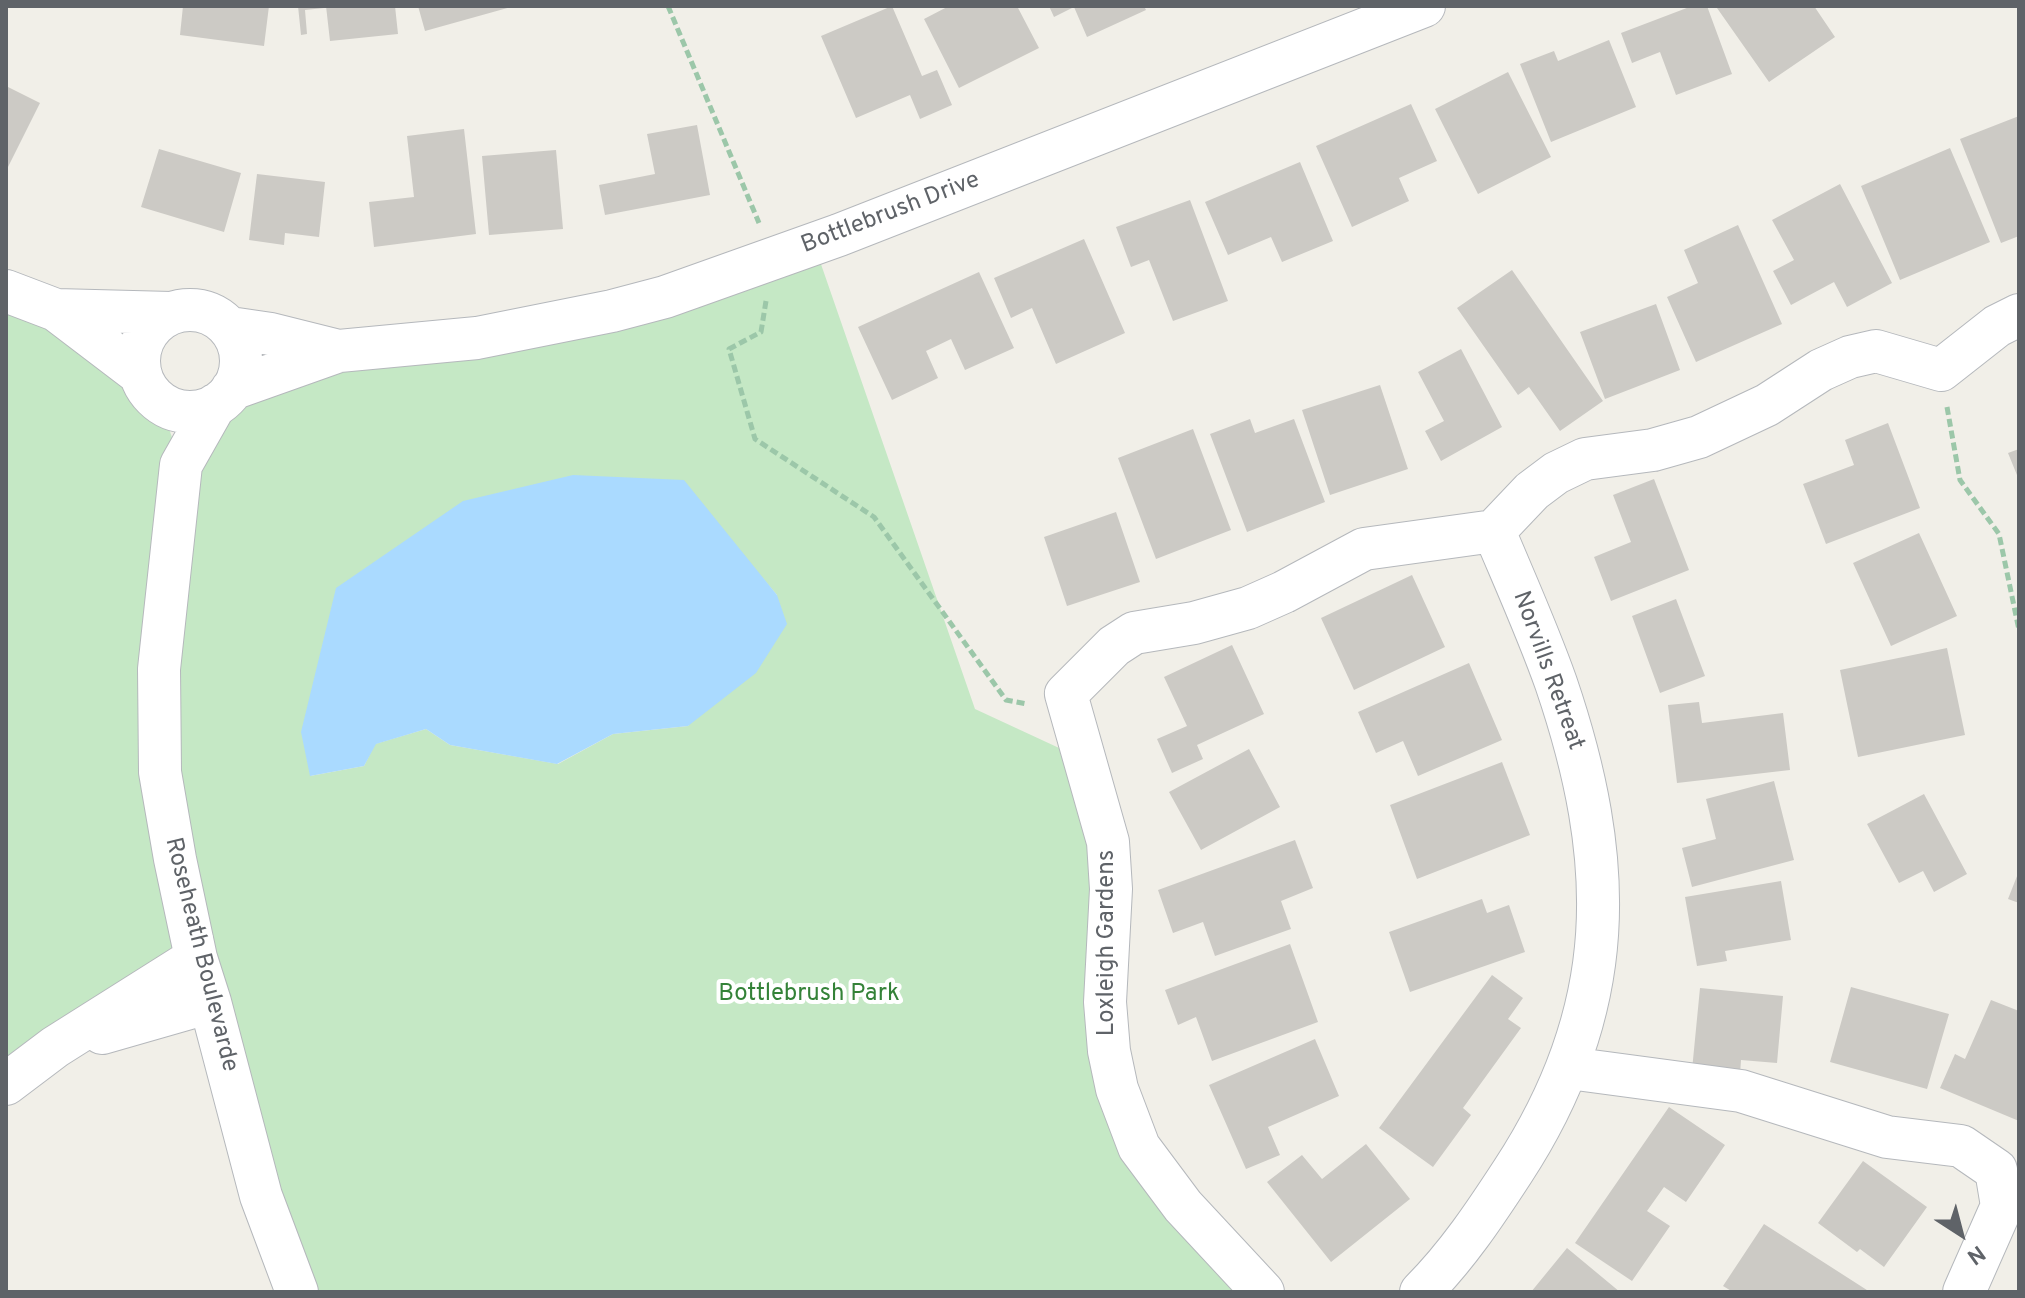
<!DOCTYPE html>
<html>
<head>
<meta charset="utf-8">
<style>
	body { margin:0 }
	#map { position:relative; width:2025px; height:1298px; overflow:hidden; background:#f1efe8; font-family:Overpass,sans-serif }
	canvas { display:block }
	.frame { position:absolute; inset:0; border:8px solid #5f6368; pointer-events:none }
	.north { position:absolute; left:1921px; top:1194px; width:80px; height:80px; -webkit-text-stroke:6px #fff; paint-order:stroke; rotate:144deg; font-size:22px; font-weight:700; line-height:32px; text-align:center; color:#5f6368 }
	.north::after { content:''; display:block; margin:auto; width:28px; height:36px; background:#5f6368; clip-path:polygon(50% 0,100% 100%,50% 72%,0 100%) }
</style>
</head>
<body>
<div id="map">
<canvas width="2025" height="1298"></canvas>
<div class="frame"></div>
<div class="north">N</div>
</div>
<script>
const context = document.querySelector('canvas').getContext('2d');
context.lineJoin = 'round';
function paint(path, color) { context.fillStyle = color; context.fill(path, 'evenodd'); }
function stroke(path, color, width, dash) { context.strokeStyle = color; context.lineWidth = width; context.lineCap = dash ? 'butt' : 'round'; context.setLineDash(dash || []); context.stroke(path); }
function write(font, color, halo, rows, align = 'center') {
  context.font = font + ' Overpass,sans-serif'; context.lineWidth = 8; context.setLineDash([]); context.textBaseline = 'middle'; context.strokeStyle = halo; context.fillStyle = color; for (const [text, x, y, turn = 0] of rows) {
    context.save(); context.translate(x, y); context.rotate((+turn || 0) * Math.PI / 180); context.textAlign = isNaN(turn) ? turn : align; if (halo) context.strokeText(text, 0, 0); context.fillText(text, 0, 0); context.restore();
  }
}
const green = new Path2D(`
	M814,244L975,709L1085,760L1117,1089L1263,1292H297L196,959L6,1084V291L146,387L160,402L181,464L229,387L477,338ZM740,552L777,595L688,726L613,734L558,764L450,745L426,729L375,744L364,766L310,776Z`);
const water = new Path2D(`
	M573,475L684,480L777,595L787,624L756,673L688,726L613,734L557,764L450,745L426,729L376,744L364,766L310,776L301,732L336,588L463,501Z`);
const building = new Path2D(`
	M183,6H269L264,46L180,35Z
	M298,6H324V8L305,10L307,34L301,35Z
	M326,6H395L398,34L330,41Z
	M418,6H511V7L425,31Z
	M892,6L922,76L937,70L952,105L920,119L910,95L856,118L821,36Z
	M949,6H1017L1039,48L959,88L924,19Z
	M1049,6H1144L1146,10L1087,37L1074,7L1054,17Z
	M1692,6H1707L1732,74L1676,95L1660,52L1632,63L1621,33Z
	M1720,6H1814L1835,37L1769,82L1717,8Z
	M1609,40L1636,107L1551,142L1520,64L1554,51L1558,61Z
	M1508,72L1551,157L1478,194L1435,109Z
	M6,86L40,103L6,171Z
	M1411,104L1437,161L1399,178L1409,201L1352,227L1316,146Z
	M2019,116V236L2001,243L1960,139Z
	M697,125L710,195L605,215L599,185L655,174L647,134Z
	M464,129L476,234L374,247L369,202L414,197L407,136Z
	M1950,148L1990,242L1900,280L1861,186Z
	M159,149L241,173L224,232L141,207Z
	M556,150L563,229L489,235L482,156Z
	M1300,162L1333,241L1282,262L1271,237L1228,255L1205,202Z
	M257,174L325,182L319,237L285,233L284,245L249,240Z
	M1840,184L1892,283L1847,307L1834,282L1791,305L1773,271L1794,260L1772,220Z
	M1190,200L1228,301L1173,321L1149,260L1131,267L1116,227Z
	M1738,225L1782,324L1696,362L1667,297L1698,283L1684,250Z
	M1084,239L1125,333L1056,364L1032,308L1011,318L994,278Z
	M1512,270L1603,401L1560,431L1529,387L1518,395L1457,308Z
	M979,272L1014,348L965,370L951,339L926,351L938,378L892,400L858,327Z
	M1656,304L1680,370L1605,399L1580,332Z
	M1461,349L1502,427L1441,461L1425,431L1444,421L1418,372Z
	M1380,385L1408,469L1330,495L1302,410Z
	M1250,419L1255,433L1294,419L1325,502L1247,532L1210,434Z
	M1888,423L1920,508L1826,544L1803,484L1854,465L1845,440Z
	M1193,429L1231,530L1156,559L1118,458Z
	M2019,449V480L2008,453Z
	M1654,479L1689,570L1611,601L1594,557L1631,542L1613,495Z
	M1116,512L1140,582L1067,606L1044,537Z
	M1919,533L1957,616L1891,646L1853,563Z
	M1412,575L1445,647L1354,690L1321,618Z
	M1676,599L1705,676L1660,693L1632,616Z
	M1232,645L1264,714L1197,745L1203,759L1172,773L1157,739L1187,726L1164,677Z
	M1947,648L1965,735L1858,757L1840,670Z
	M1469,663L1502,740L1418,776L1403,741L1376,753L1358,712Z
	M1699,702L1702,723L1783,713L1790,770L1677,783L1668,705Z
	M1249,749L1280,807L1201,850L1169,792Z
	M1502,762L1530,835L1417,879L1390,805Z
	M1774,781L1794,860L1692,887L1682,848L1716,839L1706,799Z
	M1924,794L1967,874L1934,892L1923,871L1899,883L1867,824Z
	M1295,840L1313,888L1281,901L1291,929L1215,956L1203,922L1173,933L1158,890Z
	M2019,871V903L2008,899Z
	M1781,881L1791,940L1725,951L1727,961L1697,966L1685,897Z
	M1482,899L1487,913L1509,905L1525,952L1410,992L1389,932Z
	M1290,944L1318,1022L1212,1061L1196,1017L1178,1025L1165,990Z
	M1492,975L1523,998L1508,1019L1521,1028L1463,1108L1471,1115L1433,1167L1379,1128Z
	M1851,987L1949,1014L1927,1089L1830,1062Z
	M1700,988L1783,996L1777,1063L1741,1060L1740,1075L1692,1070Z
	M1991,1000L2019,1011V1121L1940,1088L1955,1054L1965,1059Z
	M1315,1039L1339,1096L1268,1127L1280,1155L1246,1169L1209,1085Z
	M1669,1107L1725,1145L1686,1202L1664,1187L1647,1211L1670,1226L1632,1281L1575,1243Z
	M1366,1144L1410,1199L1331,1262L1267,1182L1302,1155L1322,1179Z
	M1863,1161L1927,1207L1884,1267L1860,1249L1857,1252L1818,1223Z
	M1764,1224L1870,1292H1733L1723,1286Z
	M1567,1248L1620,1292H1531Z`);
const path = new Path2D(`
	M668,6L759,223
	M766,301L761,332L729,349L755,439L874,517L1006,700L1027,704
	M1947,407L1960,480L1999,534L2019,630`);
const minor = new Path2D(`
	M6,291L56,310L140,374
	M139 361a51 51 0 1 1 102 0a51 51 0 1 1-102 0Z
	M56,310L171,313
	M230,328L271,334L339,351
	M232,389L339,351L477,338L612,311L665,297L839,235L1424,6
	M215,405L181,465L159,669L160,772L175,859L196,958L210,1002L261,1196L297,1292
	M102,1033L210,1002
	M1569,1068L1741,1091L1887,1137L1961,1146L1996,1170L2002,1206
	M6,1084L55,1047L196,958
	M1263,1292L1183,1206L1139,1147L1117,1089L1109,1051L1105,1002L1111,889L1108,842L1066,694L1114,646L1134,633L1194,623L1248,608L1284,592L1364,549L1494,531L1532,491L1556,473L1585,459L1653,450L1699,437L1767,405L1821,370L1850,357L1876,351L1941,370L1997,326L2019,315
	M1421,1292C1457,1256 1485,1214 1513,1171C1619,1009 1617,862 1556,683C1538,632 1515,581 1494,531
	M1964,1292L2002,1206`);
const streetNames = [
	["Bottlebrush Drive",891,214,-21],
	["Norvills Retreat",1547,671,70],
	["Loxleigh Gardens",1108,943,-90],
	["Roseheath Boulevarde",200,955,76]
];
const parkNames = [
	["Bottlebrush Park",809,995]
];
paint(green, '#c5e8c5');
paint(water, '#aadaff');
paint(building, '#cccac5');
stroke(minor, '#b5b8bc', 44);
stroke(path, '#9cc7a9', 5, [8, 4]);
stroke(minor, '#fff', 42);
write('24px', '#5f6368', '#fff', streetNames);
write('24px', '#348238', '#fff', parkNames);
</script>
</body>
</html>
